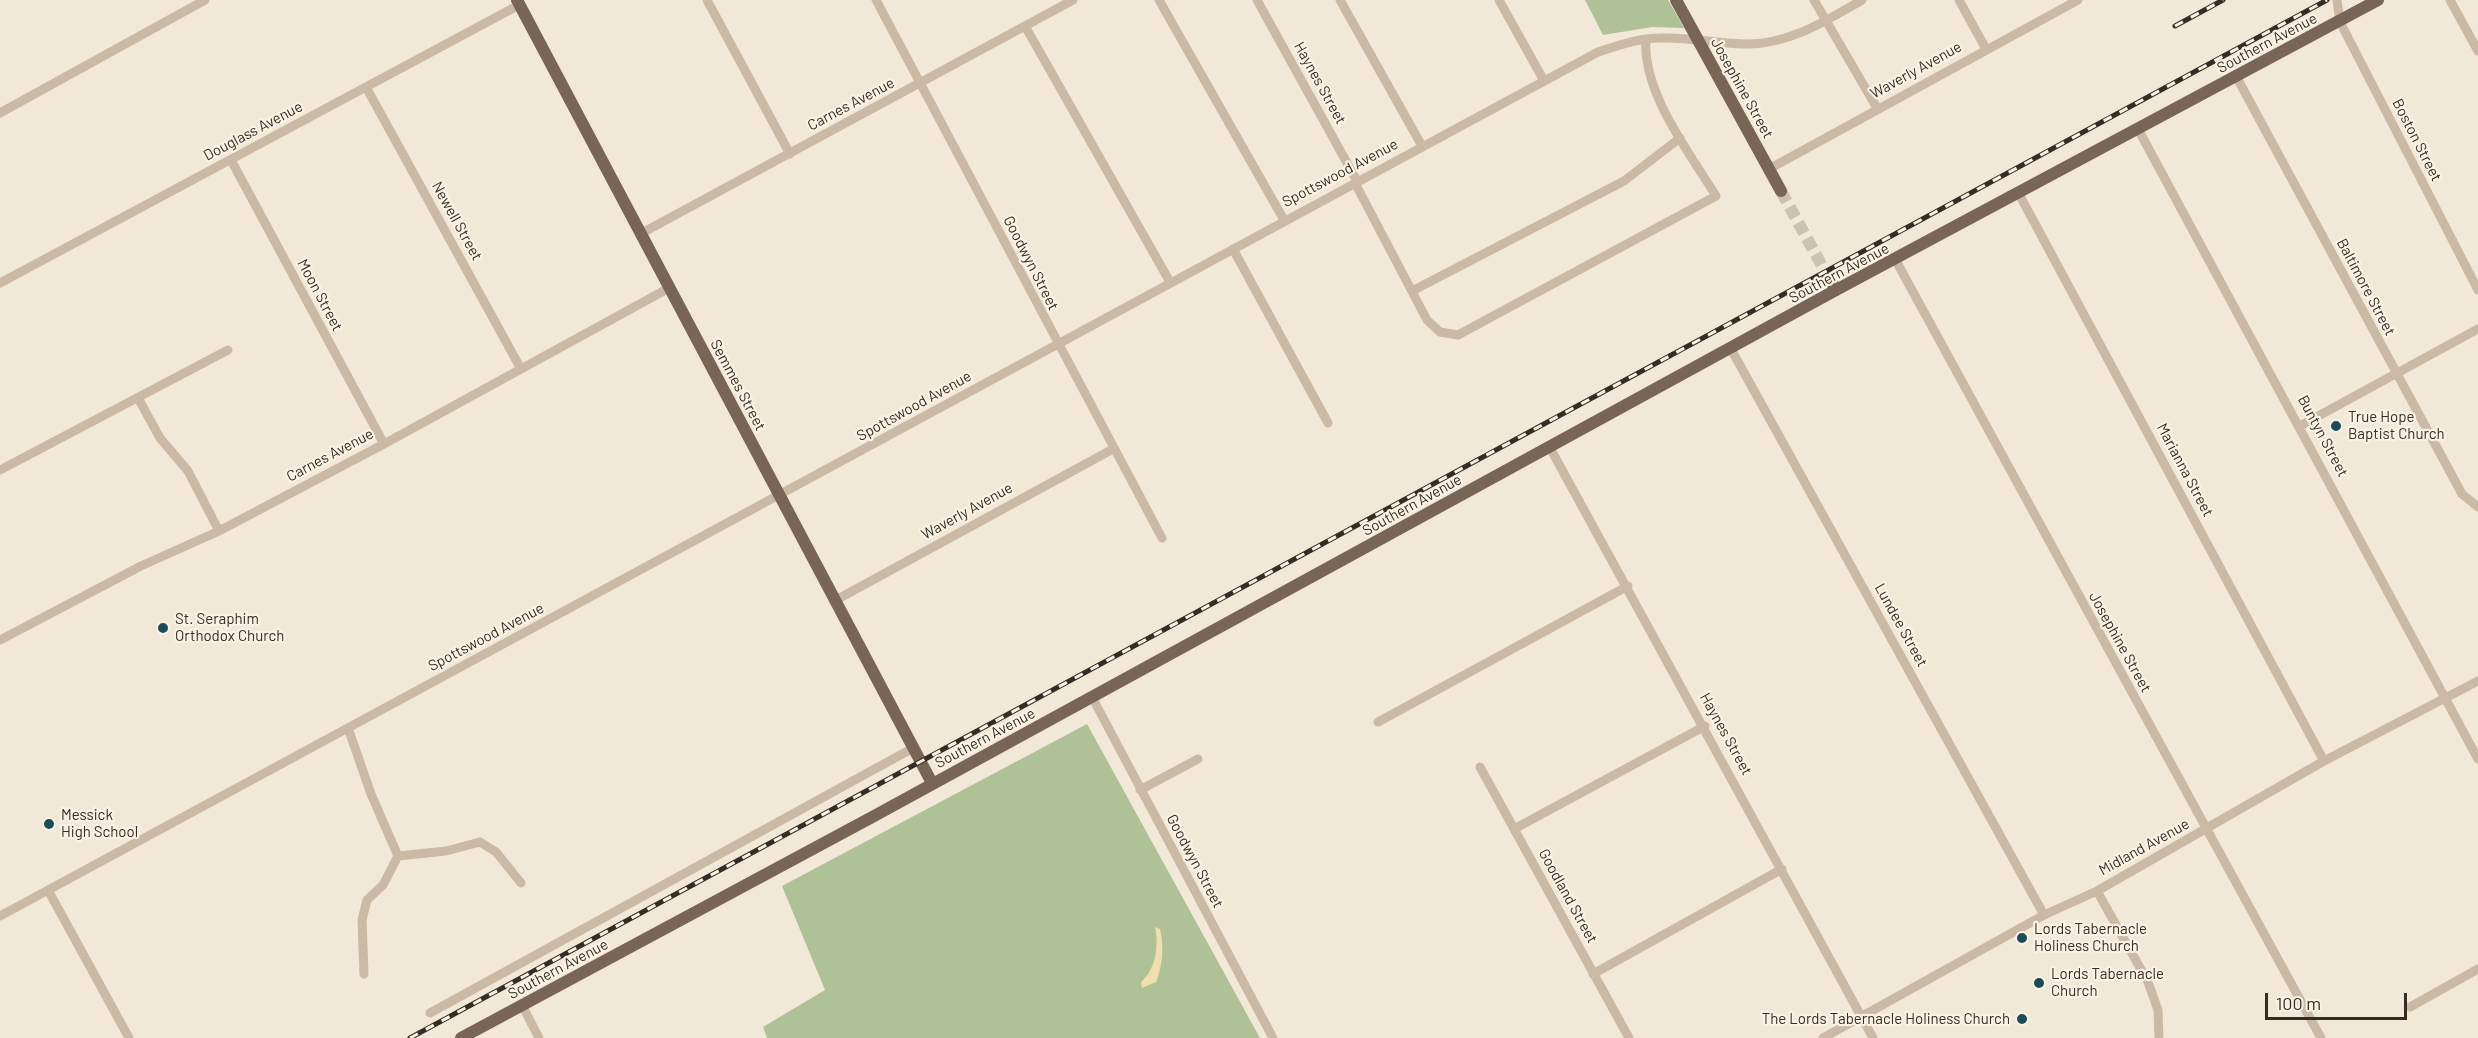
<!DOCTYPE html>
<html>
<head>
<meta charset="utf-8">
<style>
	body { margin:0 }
	#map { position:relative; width:2478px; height:1038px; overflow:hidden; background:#f2e8d8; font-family:Barlow,sans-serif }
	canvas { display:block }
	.scale { position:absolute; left:2265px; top:993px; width:142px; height:27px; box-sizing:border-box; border:3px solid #352c26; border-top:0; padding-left:8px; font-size:18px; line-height:21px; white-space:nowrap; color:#352c26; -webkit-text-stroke:4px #faf2e4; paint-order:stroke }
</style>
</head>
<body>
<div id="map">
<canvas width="2478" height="1038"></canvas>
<div class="scale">100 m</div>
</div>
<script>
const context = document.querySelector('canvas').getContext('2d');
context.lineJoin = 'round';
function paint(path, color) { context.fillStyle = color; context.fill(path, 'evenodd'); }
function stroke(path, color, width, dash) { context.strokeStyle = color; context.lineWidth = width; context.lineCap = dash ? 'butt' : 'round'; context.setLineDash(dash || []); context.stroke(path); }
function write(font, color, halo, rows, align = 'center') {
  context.font = font + ' Barlow,sans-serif'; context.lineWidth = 4.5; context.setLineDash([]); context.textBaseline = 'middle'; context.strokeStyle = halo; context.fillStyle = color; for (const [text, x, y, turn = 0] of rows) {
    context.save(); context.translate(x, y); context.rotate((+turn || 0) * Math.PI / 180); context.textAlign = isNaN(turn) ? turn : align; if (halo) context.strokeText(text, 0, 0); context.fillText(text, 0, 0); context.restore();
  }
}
const green = new Path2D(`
	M1585,0H1668L1684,28L1652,27L1603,35Z
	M1087,724L1260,1038H767L763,1027L825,990L782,886Z`);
const sand = new Path2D(`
	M1155,927L1160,929C1164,944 1163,966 1156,982L1142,988L1141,982C1156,969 1159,946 1155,927Z`);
const majorTunnel = new Path2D(`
	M1781,191L1827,275`);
const minor = new Path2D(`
	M707,0L790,154
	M876,0L1162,538
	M1159,0L1284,220
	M1257,0L1357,181
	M1340,0L1422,146
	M1499,0L1543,79
	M1814,0L1877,108
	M1959,0L1986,49
	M2337,0L2340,22L2478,290
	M2450,0L2478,51
	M1025,26L1170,282
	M2236,76L2462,494L2478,507
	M366,87L521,369
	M0,113L205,0
	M2138,129L2478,759
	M231,160L384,444
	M1769,169L2078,0
	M1355,183L1427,320L1440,332L1458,335L1716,196C1689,152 1642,92 1646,39
	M2019,194L2324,761
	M642,233L1073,0
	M1233,249L1328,423
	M1895,259L2321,1038
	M0,283L519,5
	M1414,290L1624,181L1680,138
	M1731,349L2044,915
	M138,398L160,438L188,471L219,531
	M2300,426L2478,329
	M1549,446L1873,1038
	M0,470L228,350
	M836,600L1113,449
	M0,640L141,566L219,531L384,444L669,288
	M1092,697L1273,1038
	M1378,722L1628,586
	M348,728L371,794L398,856L383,885L367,900L362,920L364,974
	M1480,767L1629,1038
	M1140,790L1198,759
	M1514,829L1705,726
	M398,856L446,851L480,842L496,852L521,883
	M48,890L129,1038
	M2097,891L2148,982L2158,1010L2159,1038
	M0,916L1598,52C1619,45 1639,38 1661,38C1690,37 1719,44 1748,44C1790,44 1827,20 1862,0
	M1593,974L1782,869
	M522,1005L539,1038
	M2410,1007L2478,969
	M430,1013L913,748
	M1823,1038L2044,915L2097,891L2324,761L2478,681`);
const major = new Path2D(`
	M517,0L932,783
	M1676,0L1781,191
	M1827,275L1836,290
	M461,1038L876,815L1836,290L2378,0`);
const rail = new Path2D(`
	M2175,26L2223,0
	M410,1038L2327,0`);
const markers = [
	[2336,426,6,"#1a4d58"],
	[163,628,6,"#1a4d58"],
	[49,824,6,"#1a4d58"],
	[2022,938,6,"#1a4d58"],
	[2039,983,6,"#1a4d58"],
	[2022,1019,6,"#1a4d58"]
];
const streetNames = [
	["Southern Avenue",2267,43,-28],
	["Waverly Avenue",1916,70,-29],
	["Haynes Street",1320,83,61],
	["Josephine Street",1742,88,61],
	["Carnes Avenue",851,104,-28],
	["Douglass Avenue",253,131,-28],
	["Boston Street",2417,140,63],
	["Spottswood Avenue",1340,173,-28],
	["Newell Street",457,221,61],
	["Goodwyn Street",1031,263,63],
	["Southern Avenue",1839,273,-28],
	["Baltimore Street",2366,287,62],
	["Moon Street",320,295,62],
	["Semmes Street",738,385,62],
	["Spottswood Avenue",914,406,-29],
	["Buntyn Street",2323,436,62],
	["Carnes Avenue",330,455,-28],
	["Marianna Street",2185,470,62],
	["Southern Avenue",1412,505,-29],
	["Waverly Avenue",967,511,-29],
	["Lundee Street",1901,625,61],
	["Spottswood Avenue",486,637,-28],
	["Josephine Street",2120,642,61],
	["Haynes Street",1726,734,61],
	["Southern Avenue",985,738,-28],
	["Midland Avenue",2144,847,-29],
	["Goodwyn Street",1195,861,62],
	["Goodland Street",1568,896,61],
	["Southern Avenue",558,969,-28]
];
const poiNames = [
	["True Hope",2348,417],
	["Baptist Church",2348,434],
	["St. Seraphim",175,619],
	["Orthodox Church",175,636],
	["Messick",61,815],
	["High School",61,832],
	["Lords Tabernacle",2034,929],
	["Holiness Church",2034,946],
	["Lords Tabernacle",2051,974],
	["Church",2051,991],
	["The Lords Tabernacle Holiness Church",2010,1019,"right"]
];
paint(green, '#afc197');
paint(sand, '#efdfac');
stroke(majorTunnel, '#ccc2b4', 12, [12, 6]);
stroke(minor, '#cab9a4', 9);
stroke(major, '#786556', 12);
stroke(rail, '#352c26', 5);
stroke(rail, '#faf2e4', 3, [9]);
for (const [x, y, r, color] of markers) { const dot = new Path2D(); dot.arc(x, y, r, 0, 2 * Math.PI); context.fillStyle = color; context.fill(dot); stroke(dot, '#faf2e4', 2); }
write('15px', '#352c26', '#faf2e4', streetNames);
write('15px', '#352c26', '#faf2e4', poiNames, 'left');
</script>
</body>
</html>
